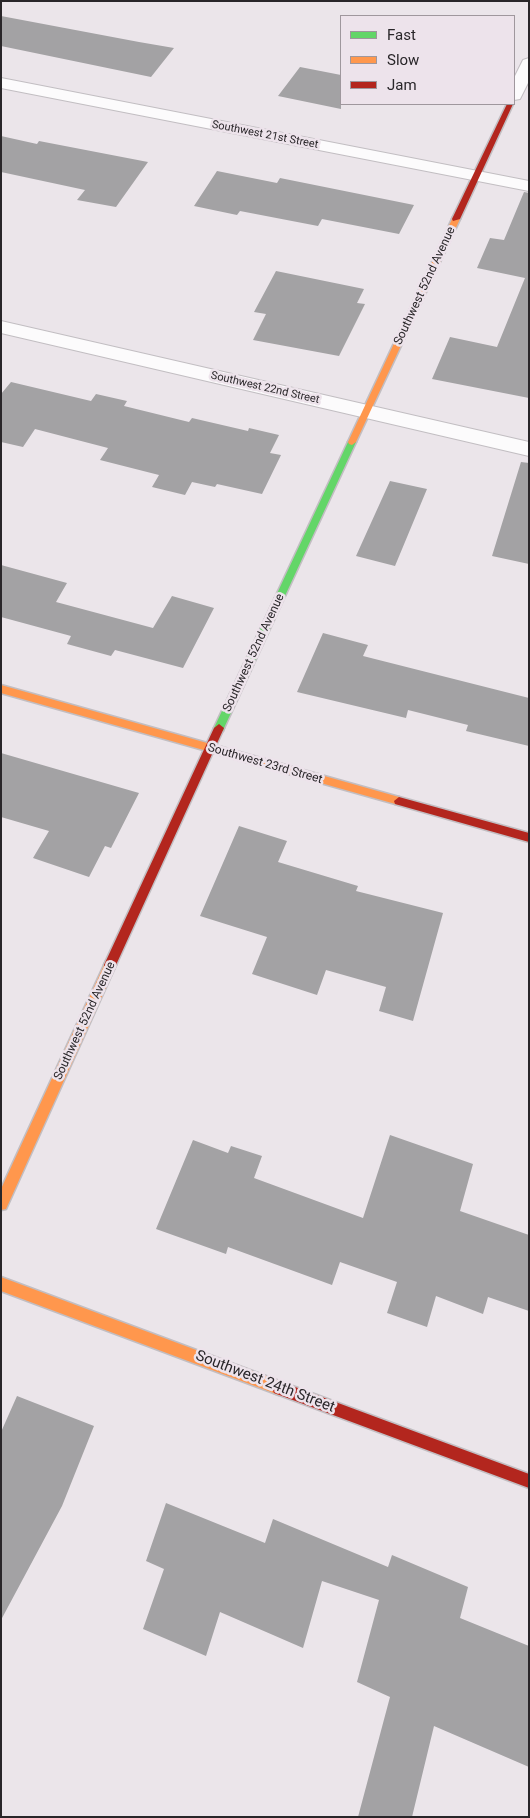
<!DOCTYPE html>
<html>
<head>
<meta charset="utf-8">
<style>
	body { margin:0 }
	#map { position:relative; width:530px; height:1818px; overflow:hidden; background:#ebe5ea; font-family:Roboto,sans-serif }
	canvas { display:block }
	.frame { position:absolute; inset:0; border:2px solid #292629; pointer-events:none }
	.legend { position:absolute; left:340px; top:15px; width:175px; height:90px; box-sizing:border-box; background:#ede3eb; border:1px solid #9f979d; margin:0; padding:6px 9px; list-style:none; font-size:15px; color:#292629 }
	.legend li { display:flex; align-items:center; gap:10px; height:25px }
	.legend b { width:25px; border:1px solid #9f979d }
</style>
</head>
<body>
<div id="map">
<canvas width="530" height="1818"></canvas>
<div class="frame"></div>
<ul class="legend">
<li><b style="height:6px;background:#63d668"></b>Fast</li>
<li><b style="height:6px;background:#ff974d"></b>Slow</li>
<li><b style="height:6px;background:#b3261e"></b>Jam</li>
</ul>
</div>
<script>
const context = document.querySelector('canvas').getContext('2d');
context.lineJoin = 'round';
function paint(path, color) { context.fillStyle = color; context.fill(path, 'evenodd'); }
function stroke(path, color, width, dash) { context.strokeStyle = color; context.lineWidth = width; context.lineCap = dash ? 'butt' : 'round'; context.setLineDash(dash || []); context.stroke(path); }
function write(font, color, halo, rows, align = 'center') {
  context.font = font + ' Roboto,sans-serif'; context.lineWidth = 5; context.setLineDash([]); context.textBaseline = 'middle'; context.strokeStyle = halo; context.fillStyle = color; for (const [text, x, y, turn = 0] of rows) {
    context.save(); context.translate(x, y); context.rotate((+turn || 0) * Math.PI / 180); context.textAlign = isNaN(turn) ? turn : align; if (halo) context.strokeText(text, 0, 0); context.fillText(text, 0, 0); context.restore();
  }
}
const building = new Path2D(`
	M1,16L139,42L174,48L151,77L1,46Z
	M300,67L341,75V109L278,96Z
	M1,136L37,144L39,141L148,162L116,207L77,200L85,190L1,172Z
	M217,171L277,183L280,178L414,205L399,234L322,219L318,226L240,211L237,215L194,206Z
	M524,192L529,193V398L432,379L450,337L497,347L525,278L477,268L490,238L504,240Z
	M276,271L364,289L357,303L365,304L339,356L253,340L266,314L254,312Z
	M11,382L91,401L96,394L127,401L124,406L189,422L192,418L248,431L249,428L279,435L270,453L281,455L262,494L217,484L215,487L192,482L185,495L152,487L159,475L100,460L108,448L35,429L23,447L1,442V394Z
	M521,462L529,463V564L492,556Z
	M390,481L427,489L395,566L356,556Z
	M1,565L67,583L56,602L153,628L172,596L214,608L183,668L115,650L111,656L67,644L71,636L1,617Z
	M323,633L368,645L363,656L529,698V746L466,731L468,725L408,710L406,718L297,692Z
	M1,753L139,793L111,848L105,846L89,877L33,858L49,831L1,817Z
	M239,826L287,841L278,862L358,886L356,891L443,913L413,1021L379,1011L386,987L326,970L317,995L252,974L267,937L200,916Z
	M390,1135L473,1164L460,1211L529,1235V1311L488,1297L483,1314L436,1296L427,1327L387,1313L397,1282L340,1262L332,1285L228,1247L226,1254L156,1229L193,1140L228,1153L231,1146L262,1156L254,1178L363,1218Z
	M17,1396L94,1426L62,1506L1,1620V1432Z
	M166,1503L265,1543L273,1519L388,1567L392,1555L468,1587L460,1618L529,1646V1767L434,1726L412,1817H358L390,1697L357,1682L379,1600L322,1581L303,1648L220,1612L206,1656L143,1629L164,1569L146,1561Z`);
const street = new Path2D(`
	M529,58V81L520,99L514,100V78L523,60Z
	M1,78L529,181V191L1,88Z
	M1,321L529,442V456L1,333Z`);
const fast = new Path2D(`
	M352,439L356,442L224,728L223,731H215L214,728L348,442Z`);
const slow = new Path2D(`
	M453,217L460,219L356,442L352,445L349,444L348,442Z
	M1,685L399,797L404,801L399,805L1,693Z
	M110,960L114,961L116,965L6,1209L1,1210V1189L106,961Z
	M1,1277L279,1381L284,1383L286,1388L284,1393L279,1395L1,1291Z`);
const jam = new Path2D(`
	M507,104H513L460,219L453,221L452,219Z
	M219,724L224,728L116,965L114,969L110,970L106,969L104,965L214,728Z
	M399,797L529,833V842L395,804L394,801Z
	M279,1381L529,1474V1488L274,1393L272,1388L274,1383Z`);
const farStreetnames = [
	["Southwest 21st Street",265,135,11],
	["Southwest 22nd Street",265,388,13]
];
const streetNames = [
	["Southwest 52nd Avenue",425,286,-65],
	["Southwest 52nd Avenue",254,653,-65],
	["Southwest 23rd Street",265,764,16],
	["Southwest 52nd Avenue",85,1021,-65]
];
const nearStreetnames = [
	["Southwest 24th Street",265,1382,21]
];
paint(building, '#a3a2a4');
stroke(street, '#c2bec2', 2);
stroke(fast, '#c2bec2', 3);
stroke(slow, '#c2bec2', 3);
stroke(jam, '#c2bec2', 3);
paint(street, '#fcfbfc');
paint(fast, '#63d668');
paint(slow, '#ff974d');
paint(jam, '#b3261e');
write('11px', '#292629', '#ede3eb', farStreetnames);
write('12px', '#292629', '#ede3eb', streetNames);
write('15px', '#292629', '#ede3eb', nearStreetnames);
</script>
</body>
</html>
